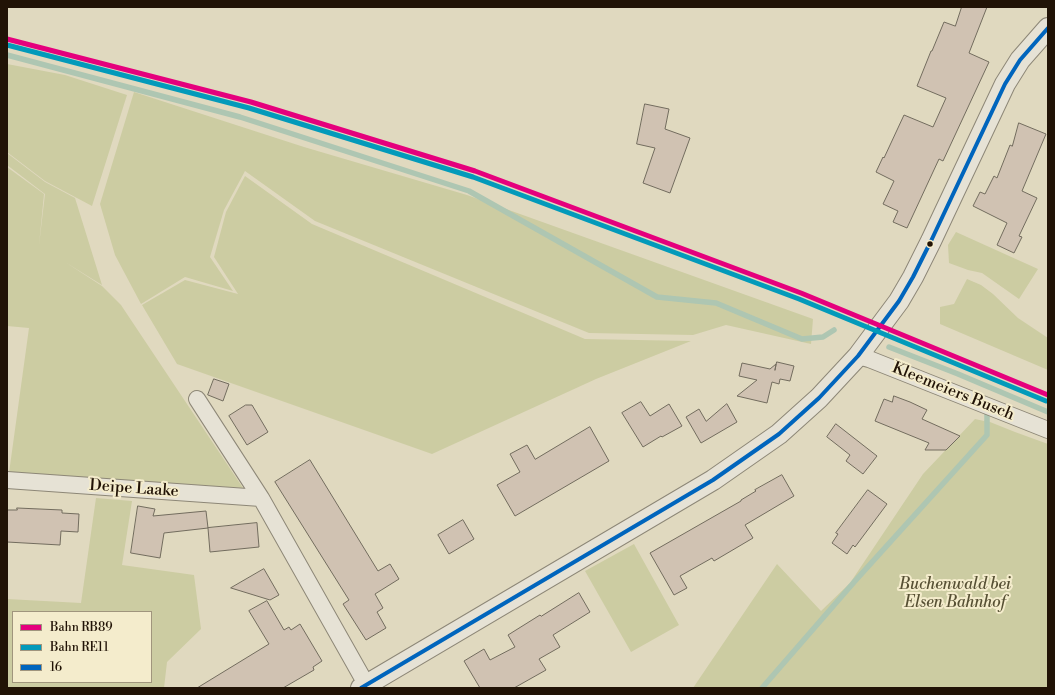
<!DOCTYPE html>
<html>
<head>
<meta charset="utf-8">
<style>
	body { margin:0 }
	#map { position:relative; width:1055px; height:695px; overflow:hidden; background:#e0d9bf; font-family:"Libre Bodoni",serif }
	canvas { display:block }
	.frame { position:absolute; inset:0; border:8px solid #211306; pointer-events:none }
	.legend { position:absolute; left:12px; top:611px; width:140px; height:72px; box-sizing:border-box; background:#f4eccc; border:1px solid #a0957d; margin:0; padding:5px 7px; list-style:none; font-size:12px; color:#211306 }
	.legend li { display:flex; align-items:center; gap:8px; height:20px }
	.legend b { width:20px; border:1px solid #a0957d }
</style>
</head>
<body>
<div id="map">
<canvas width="1055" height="695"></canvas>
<div class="frame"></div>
<ul class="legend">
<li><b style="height:5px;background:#e5007d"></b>Bahn RB89</li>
<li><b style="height:5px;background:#039aba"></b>Bahn RE11</li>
<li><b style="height:5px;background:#0065bd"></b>16</li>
</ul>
</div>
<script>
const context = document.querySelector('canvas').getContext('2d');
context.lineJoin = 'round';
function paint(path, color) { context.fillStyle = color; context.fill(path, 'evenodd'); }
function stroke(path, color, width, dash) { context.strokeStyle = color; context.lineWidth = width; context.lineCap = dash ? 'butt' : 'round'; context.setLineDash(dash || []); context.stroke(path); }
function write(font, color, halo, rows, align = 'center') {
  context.font = font + ' "Libre Bodoni",serif'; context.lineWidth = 4; context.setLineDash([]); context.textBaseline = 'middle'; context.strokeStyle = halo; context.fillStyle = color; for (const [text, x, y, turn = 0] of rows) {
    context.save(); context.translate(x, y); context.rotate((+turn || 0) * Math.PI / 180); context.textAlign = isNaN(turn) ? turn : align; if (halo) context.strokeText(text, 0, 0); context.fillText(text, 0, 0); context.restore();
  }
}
const green = new Path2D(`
	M7,64L65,75L127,95L92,206L45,181L7,152Z
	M134,92L304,147L467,195L813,319L811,344L726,325L693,335L589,333L315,221L245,171L224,210L210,257L233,291L185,277L141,304L115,255L100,204Z
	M7,153L45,182L75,198L102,285L65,262L102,286L121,305L243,488L9,473L29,328L7,326V167L44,194L39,245L45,194L7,165Z
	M245,176L312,224L585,339L691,341L596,379L432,454L177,364L142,305L185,280L238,294L214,257L226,212Z
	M956,232L1038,269L1019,299L982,273L968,270L949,263L948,245Z
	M967,279L981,285L993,294L1018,318L1048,338V370L940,324V307L954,304Z
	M975,419L984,421L985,420L1015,432L1048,444V688H693L777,564L821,611L850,583L923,474Z
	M96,498L132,501L122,565L194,575L201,629L167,662L164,688H7V599L81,603ZM13,612H151V682H13Z
	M634,544L679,625L631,652L585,571Z`);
const stream = new Path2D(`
	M7,55L240,117L469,191L657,297L716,303L802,339L823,337L834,330
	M889,347L958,374L1048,412
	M762,688L855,581L987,435V414`);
const building = new Path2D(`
	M962,7H987L969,53L989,62L943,161L939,159L907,228L893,222L898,211L883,204L894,181L876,172L883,157L884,158L904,115L933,127L946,98L917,86L931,51H932L944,22L955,26Z
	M645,104L669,109L665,129L690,138L670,193L643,183L655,148L637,144Z
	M1019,123L1046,134L1022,191L1037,198L1019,236L1022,237L1014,253L997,245L1007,223L973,206L980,192L985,194L994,176L997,178L1010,145L1012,146Z
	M777,362L794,366L790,381L780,379L779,384L772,382L767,403L737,396L757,380L739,376L742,363L770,369L776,364L775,370Z
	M214,379L229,384L223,401L208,395Z
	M894,396L910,402L927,410L922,419L960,436L946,450H925L929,443L875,421L884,399L892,402Z
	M641,402L650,416L669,404L682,426L662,437L661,436L643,447L622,413Z
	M727,404L737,422L701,443L686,417L699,409L706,421Z
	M246,405H252L268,432L247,445L229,416Z
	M836,424L877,456L863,474L846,461L850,455L827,437Z
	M590,427L609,461L515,516L497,485L520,472L510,454L527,445L535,459Z
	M310,460L378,571L390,564L399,579L375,594L383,608L377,612L386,628L366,640L343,604L349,600L275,482Z
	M782,475L794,496L745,525L753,538L714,561L712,558L680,576L687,588L674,595L650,553L741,501V500L756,491L755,490Z
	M868,490L887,504L855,547L853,545L847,554L832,543L838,534L836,533Z
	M138,506L155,509L153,516L206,511L208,528L164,533L160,558L131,553Z
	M17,508L62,510V513L79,514L78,532L61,531L60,545L7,542V510H17Z
	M463,520L474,539L449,554L438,535Z
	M257,523L259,547L210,552L208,528Z
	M264,569L279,595L270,600L231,588Z
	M579,593L590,612L553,635L560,647L539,659L546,670L514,688H480L464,661L484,649L490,660L515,647L508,635L540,615L541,616Z
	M267,601L284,630L289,627L291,630L300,624L322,661L313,667L314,670L283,688H197L269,644L249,611Z`);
const minor = new Path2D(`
	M858,356L869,359L1048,430
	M197,399L261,498L366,684
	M7,480L261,498`);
const tertiary = new Path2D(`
	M361,688L713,480L779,434L819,398L858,356L899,301L913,277L931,241L1005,84L1020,60L1048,28`);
const bus1 = new Path2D(`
	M361,688L713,480L779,434L819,398L858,356L899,301L913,277L931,241L1005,84L1020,60L1048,28`);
const rail1 = new Path2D(`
	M7,39L251,102L475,171L801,293L1048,395`);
const rail2 = new Path2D(`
	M7,45L249,108L473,177L799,299L1046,401`);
const markers = [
	[930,244,3.5,"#211306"]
];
const streetNames = [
	["Kleemeiers Busch",953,392,22],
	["Deipe Laake",134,489,4]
];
const parkNames = [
	["Buchenwald bei",955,585],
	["Elsen Bahnhof",955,603]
];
paint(green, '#cccca2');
stroke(stream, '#aec6b2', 5.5);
paint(building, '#d0c2b2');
stroke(building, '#726c5e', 1);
stroke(minor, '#8d8777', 18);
stroke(tertiary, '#8d8777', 22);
stroke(minor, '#e6e2d5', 16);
stroke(tertiary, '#e6e2d5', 20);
stroke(bus1, '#0065bd', 4);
stroke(rail1, '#e5007d', 5);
stroke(rail2, '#039aba', 5);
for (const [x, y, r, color] of markers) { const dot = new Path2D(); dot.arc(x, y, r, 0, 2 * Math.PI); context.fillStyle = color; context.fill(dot); stroke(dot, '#f4eccc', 1.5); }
write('16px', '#211306', '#f4eccc', streetNames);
write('italic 16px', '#575034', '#f4eccc', parkNames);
</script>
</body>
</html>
